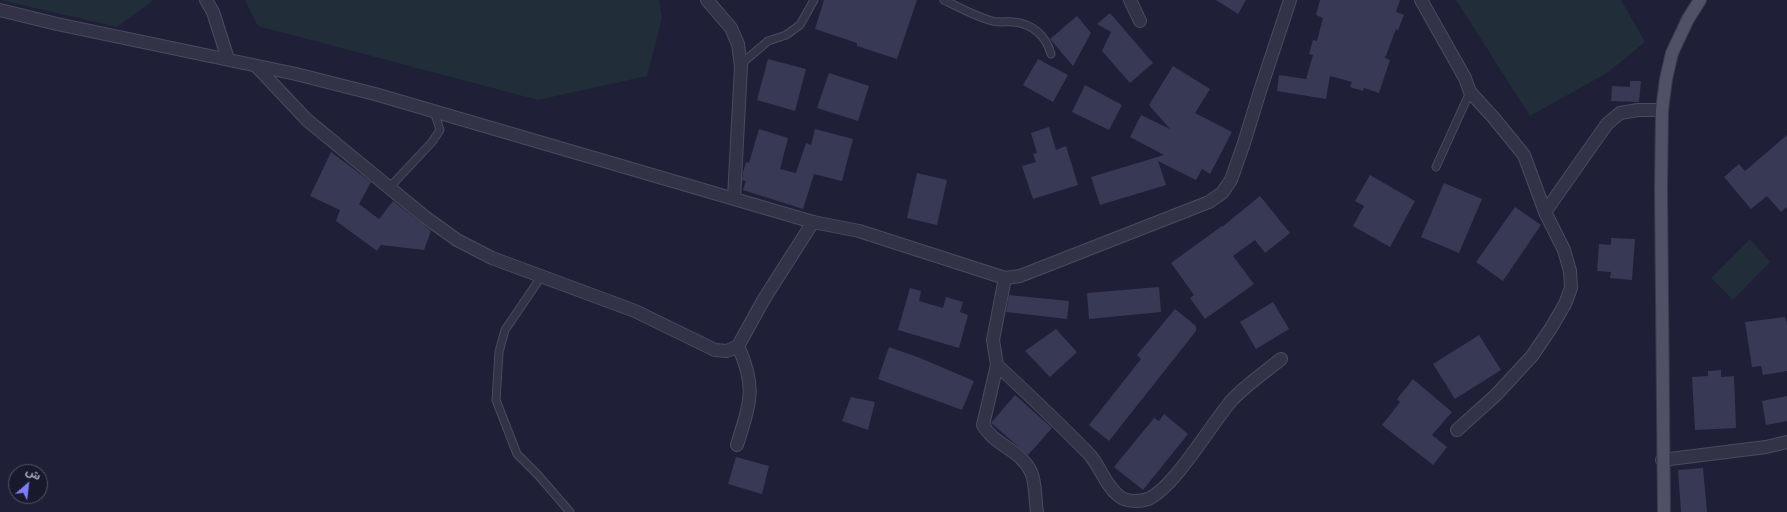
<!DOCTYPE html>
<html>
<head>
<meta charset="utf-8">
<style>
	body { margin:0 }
	#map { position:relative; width:1787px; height:512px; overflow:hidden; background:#1f2037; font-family:"Fira Sans","Noto Sans Arabic",sans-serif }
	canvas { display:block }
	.north { position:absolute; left:8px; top:464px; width:40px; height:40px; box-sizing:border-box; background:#18192b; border:1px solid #535468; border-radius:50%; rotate:28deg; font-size:11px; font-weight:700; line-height:16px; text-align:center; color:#acadc4 }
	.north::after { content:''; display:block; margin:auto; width:14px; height:18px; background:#7c7ef9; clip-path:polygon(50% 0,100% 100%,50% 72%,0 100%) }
</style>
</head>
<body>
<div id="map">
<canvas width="1787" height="512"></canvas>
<div class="north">ش</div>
</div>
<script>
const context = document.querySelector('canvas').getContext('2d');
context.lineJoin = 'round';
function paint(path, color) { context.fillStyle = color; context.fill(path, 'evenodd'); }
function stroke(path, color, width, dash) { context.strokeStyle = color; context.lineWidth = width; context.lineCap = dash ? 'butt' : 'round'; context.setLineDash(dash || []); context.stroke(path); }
const green = new Path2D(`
	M0,0H154L117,27Z
	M245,0H659L662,18L647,76L538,100L258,26Z
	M1456,0H1621L1645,42L1607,73L1530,116Z
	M1750,239L1770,262L1733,300L1711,278Z`);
const building = new Path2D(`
	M824,0H917L897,59L857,46V43L815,29Z
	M1216,0H1246L1238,14Z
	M1320,0H1400L1396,12L1404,15L1398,30L1396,29L1385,58L1390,60L1379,93L1364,88L1363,91L1350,87L1352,82L1330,76L1326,99L1277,91L1279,75L1306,79L1313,55L1309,54L1313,40L1317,41L1323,18L1316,15Z
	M1110,13L1153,63L1130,83L1102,51L1111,32L1097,24Z
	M1077,16L1091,33L1073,66L1050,39Z
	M768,59L806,69L795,111L757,100Z
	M1038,59L1068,75L1053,102L1023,85Z
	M1173,66L1210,89L1195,113L1232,132L1210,174L1202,169L1196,180L1158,161L1166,185L1100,205L1091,177L1164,155L1130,137L1141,115L1170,129L1149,105Z
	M829,73L869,86L858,121L817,108Z
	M1630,81H1641L1639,102L1611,101L1612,86L1630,87Z
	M1085,85L1122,105L1109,130L1072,112Z
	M1049,127L1056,150L1066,146L1078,185L1033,199L1022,166L1036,162L1033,154L1037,153L1031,133Z
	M759,129L788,138L780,169L796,173L806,143L811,145L815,129L853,139L842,181L814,174L803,209L743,190L746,181L742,180L743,172L746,162L749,163Z
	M1787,135V207L1781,212L1767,196L1751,209L1724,177L1739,164L1745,171Z
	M331,152L371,182L359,204L379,219L393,201L431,231L424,250L381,245L377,251L336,221L340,210L310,196Z
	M917,173L947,180L937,225L907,218Z
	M1370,175L1415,201L1390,247L1353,226L1364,206L1355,201Z
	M1444,183L1482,199L1459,253L1421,237Z
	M1260,196L1290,233L1265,253L1255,240L1233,256L1254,284L1205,319L1190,298L1194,295L1171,263L1222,226V227Z
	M1515,207L1541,225L1503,281L1476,262Z
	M1611,238L1635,239L1632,280L1610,278L1611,272L1597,271L1599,244L1611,245Z
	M1159,287L1161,312L1089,319L1087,293Z
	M910,288L921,291L919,301L943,308L946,297L963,302L960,312L968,315L959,348L898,330Z
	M1009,295L1069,301L1067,319L1006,312Z
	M1273,302L1289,329L1256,349L1240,322Z
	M1175,309L1196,326V331L1109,441L1089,425L1141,359L1137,355Z
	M1785,317L1787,323V371L1763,375L1761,366L1752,367L1745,322Z
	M1056,329L1077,352L1050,377L1025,351Z
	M1479,335L1501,370L1455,399L1433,364Z
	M889,347L920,358L974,381L962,410L878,379Z
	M1721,370V377L1734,376L1736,428L1695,430L1692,377L1708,376V371Z
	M1413,379L1452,412L1432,435L1447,447L1433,465L1382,425L1400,402L1397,399Z
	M1015,395L1052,428L1028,455L991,423Z
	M1787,396V421L1766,425L1762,401Z
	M851,397L875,402L868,430L842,421Z
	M1164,414L1188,434L1143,490L1114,467L1154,418L1159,421Z
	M736,457L769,466L762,494L728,484Z
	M1703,468L1707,512H1681L1678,470Z`);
const service = new Path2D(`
	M944,0C960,8 975,16 992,21C999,23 1007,21 1014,22C1033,24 1046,36 1051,54
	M741,64L768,41L786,35L800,25L814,0
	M1436,167L1470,92
	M389,188L432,142L440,130L434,111
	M541,277L505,330L499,352L496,400L517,454L538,475L570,512`);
const minor = new Path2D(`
	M206,0L213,12L228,59
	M707,0L731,28L738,44L741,66L734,198
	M1130,0L1140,21
	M1421,0L1465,78L1470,92L1493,117L1524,155L1545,212L1564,250L1570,271L1571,288L1565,304L1551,328L1532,356L1496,395L1457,430
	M257,67L307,120L425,217L457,240L492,258L635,311L715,350L727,351L738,346L764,299L813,222
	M1545,212L1607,124L1620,113L1638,110H1662
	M1005,278L993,340L997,365L983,425C994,445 1021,450 1031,472C1036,482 1035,501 1037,512
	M997,365C1028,394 1059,423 1089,454C1100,466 1105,485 1119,496C1126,502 1139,502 1148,499C1175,487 1211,424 1232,400C1246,385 1265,372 1281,359
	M737,445C750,403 757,388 738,346
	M1662,460L1766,447L1787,442`);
const tertiary = new Path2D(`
	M0,10L57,24L296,74L375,94L813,222L859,231L1005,278L1020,276L1209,202L1222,193L1231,180L1244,143L1260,91L1290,0`);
const primary = new Path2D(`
	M1664,512L1661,189L1662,110L1666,79L1672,53L1688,19L1700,0`);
paint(green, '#212d38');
paint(building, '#383955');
stroke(service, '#4a4b5f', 9);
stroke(minor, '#4a4b5f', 14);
stroke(tertiary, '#4a4b5f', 14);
stroke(primary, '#393a4e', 14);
stroke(service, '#333347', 7);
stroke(minor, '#333347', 12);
stroke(tertiary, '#333347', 12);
stroke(primary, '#505167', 12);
</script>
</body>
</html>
